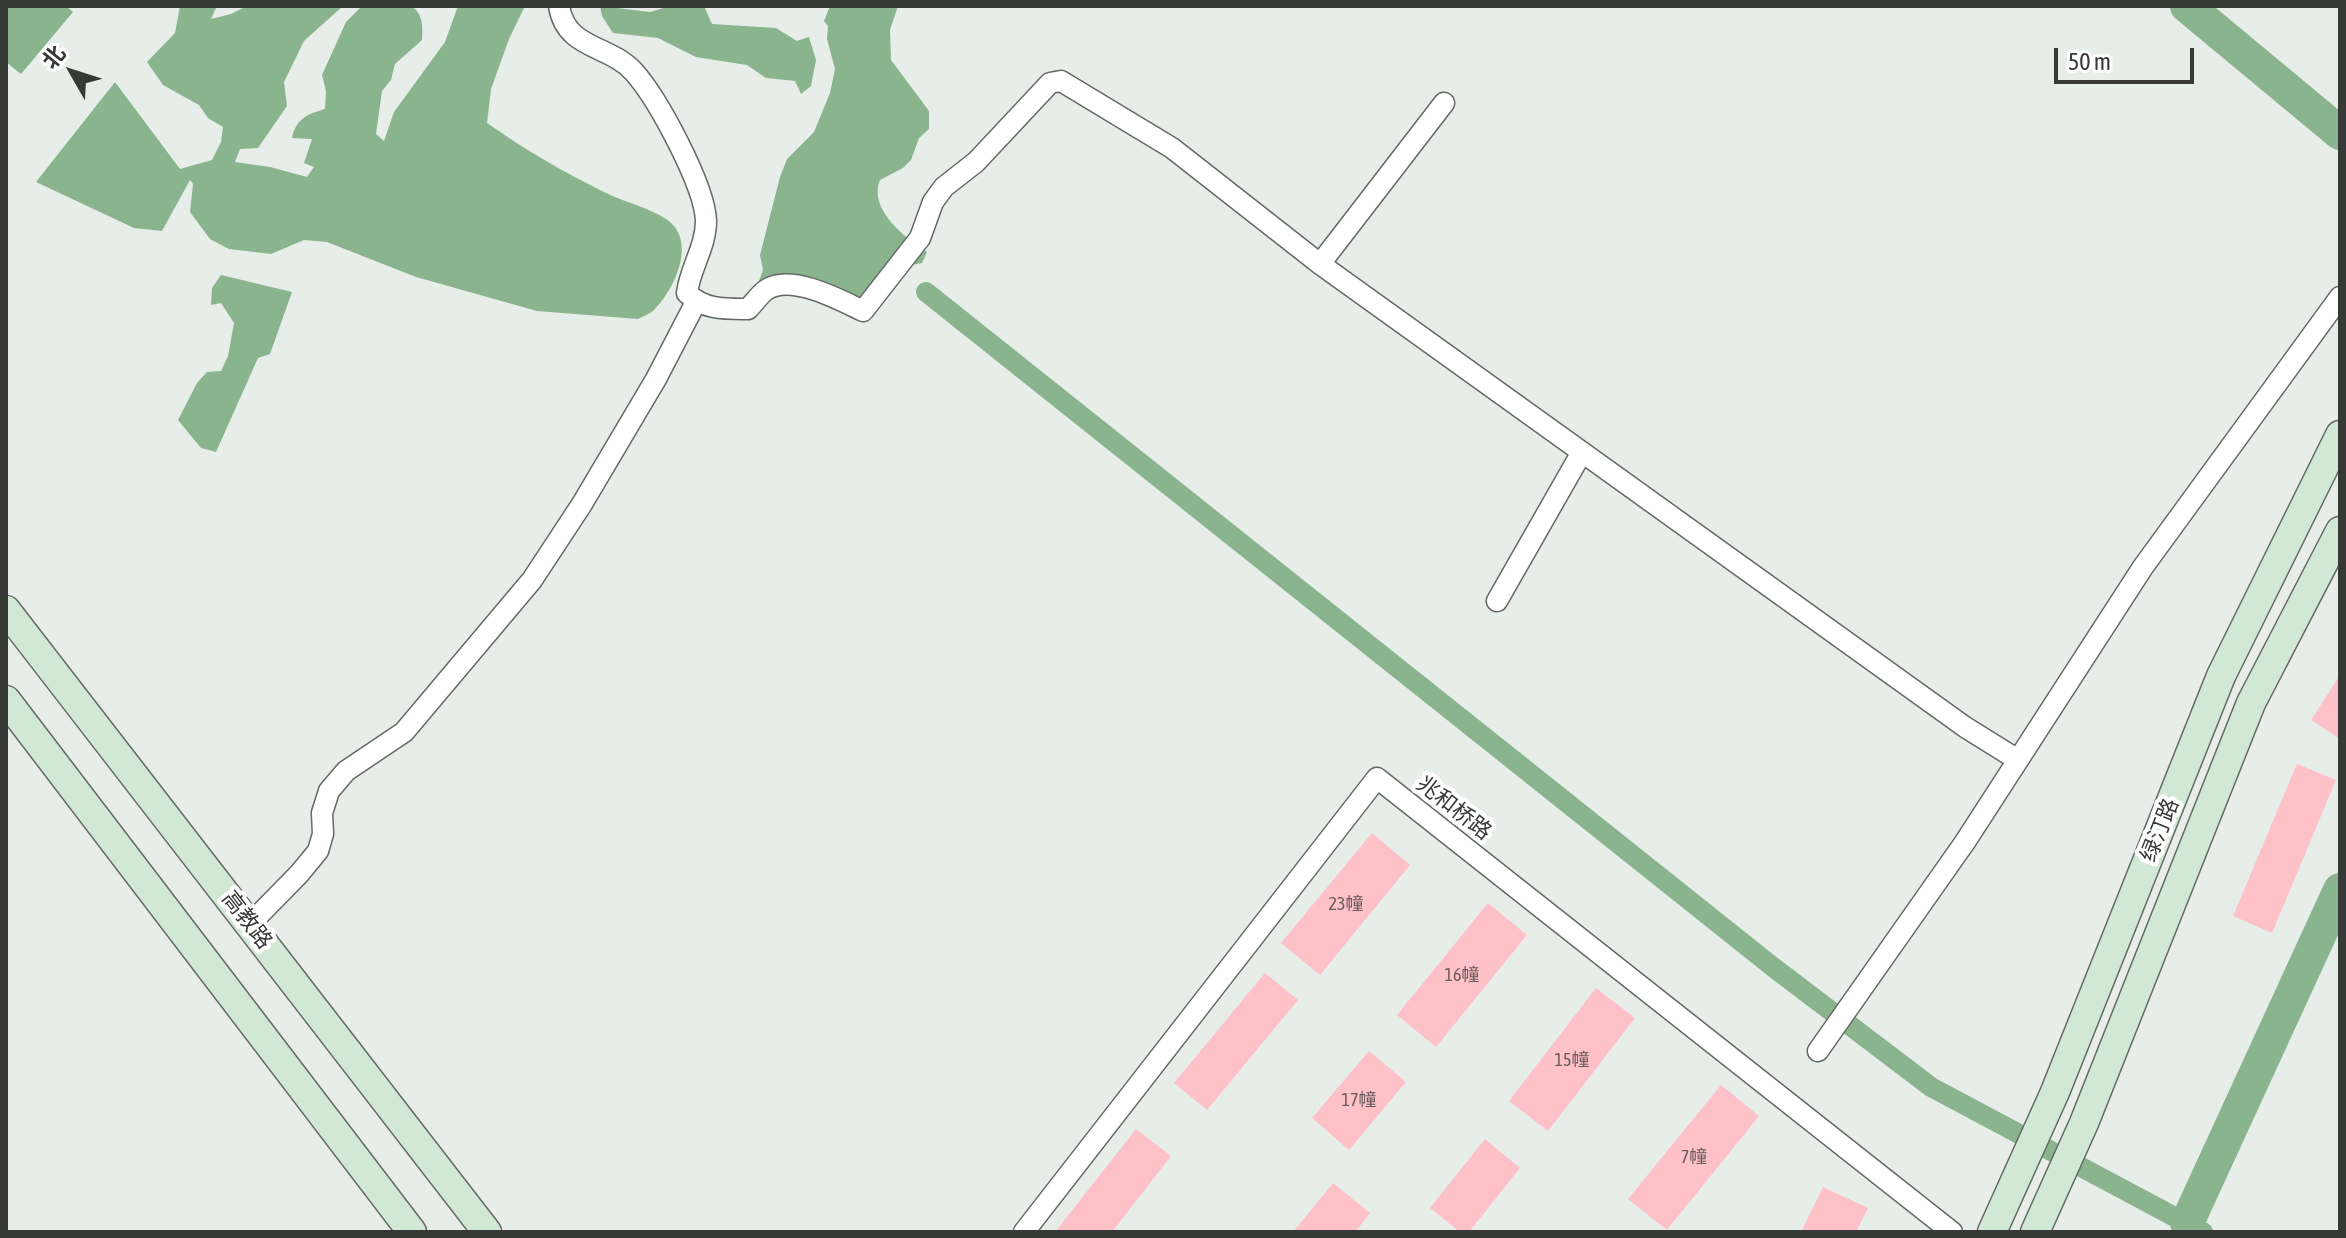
<!DOCTYPE html>
<html>
<head>
<meta charset="utf-8">
<style>
	body { margin:0 }
	#map { position:relative; width:2346px; height:1238px; overflow:hidden; background:#e7ede8; font-family:"Asap Condensed","Noto Sans SC",sans-serif }
	canvas { display:block }
	.frame { position:absolute; inset:0; border:8px solid #373937; pointer-events:none }
	.north { position:absolute; left:32px; top:32px; width:80px; height:80px; -webkit-text-stroke:6px #fff; paint-order:stroke; rotate:309deg; font-size:22px; font-weight:700; line-height:32px; text-align:center; color:#373937 }
	.north::after { content:''; display:block; margin:auto; width:28px; height:36px; background:#373937; clip-path:polygon(50% 0,100% 100%,50% 72%,0 100%) }
	.scale { position:absolute; left:2054px; top:48px; width:140px; height:36px; box-sizing:border-box; border:4px solid #373937; border-top:0; padding-left:10px; font-size:24px; line-height:28px; white-space:nowrap; color:#373937; -webkit-text-stroke:6px #fff; paint-order:stroke }
</style>
</head>
<body>
<div id="map">
<canvas width="2346" height="1238"></canvas>
<div class="frame"></div>
<div class="north">北</div>
<div class="scale">50 m</div>
</div>
<script>
const context = document.querySelector('canvas').getContext('2d');
context.lineJoin = 'round';
function paint(path, color) { context.fillStyle = color; context.fill(path, 'evenodd'); }
function stroke(path, color, width, dash) { context.strokeStyle = color; context.lineWidth = width; context.lineCap = dash ? 'butt' : 'round'; context.setLineDash(dash || []); context.stroke(path); }
function write(font, color, halo, rows, align = 'center') {
  context.font = font + ' "Asap Condensed","Noto Sans SC",sans-serif'; context.lineWidth = 8; context.setLineDash([]); context.textBaseline = 'middle'; context.strokeStyle = halo; context.fillStyle = color; for (const [text, x, y, turn = 0] of rows) {
    context.save(); context.translate(x, y); context.rotate((+turn || 0) * Math.PI / 180); context.textAlign = isNaN(turn) ? turn : align; if (halo) context.strokeText(text, 0, 0); context.fillText(text, 0, 0); context.restore();
  }
}
const water = new Path2D(`
	M6,6H66L73,12L21,74L6,62Z
	M180,6H217L211,19L231,14L247,6H343L304,41L284,82L287,106L258,148L240,149L235,162L270,167L307,177L314,167L304,163L312,139L292,138C296,119 307,114 325,109L326,91L322,75L346,22L362,6H411C423,13 423,27 422,40L395,64L391,80L382,91L376,134L384,141L394,112L445,42L458,6H525L509,39L491,89L487,123C524,149 563,172 604,192C623,202 648,207 666,219C698,240 675,289 654,310C650,314 643,316 638,319L537,311L416,277L327,242L304,240L271,254L229,249L210,239L190,212L193,184L190,180L162,231L134,228L36,182L115,82L180,169L212,160L221,142L223,127L208,118L199,105L163,85L147,62L175,33Z
	M600,6L650,12L670,6H704L712,24L776,28L797,41L809,37L816,60L811,86L801,94L795,81L766,78L747,65L696,57L658,38L613,33L602,16Z
	M830,6H898L890,30L891,60L929,111V129L919,138L911,160L903,168L880,180C868,209 905,238 927,252L922,263L894,268L860,300L832,289L779,294L759,281L763,270L760,255L780,177L787,159L814,132L830,93L835,69L827,39L828,26L824,21Z
	M221,275L292,292L270,354L258,358L216,452L201,448L178,420L197,383L207,372L221,371L228,356L234,323L221,303L211,305L212,288Z`);
const canal = new Path2D(`
	M926,292L1773,967L1931,1087L2203,1232`);
const river = new Path2D(`
	M2187,6L2340,133
	M2187,1223L2340,890`);
const building = new Path2D(`
	M2340,675V739L2311,720Z
	M2297,764L2336,780L2272,933L2233,916Z
	M1372,833L1410,865L1320,975L1281,943Z
	M1488,903L1527,935L1436,1047L1397,1015Z
	M1265,973L1298,1000L1207,1110L1174,1083Z
	M1596,988L1635,1018L1548,1131L1509,1101Z
	M1369,1051L1406,1082L1349,1150L1312,1118Z
	M1721,1085L1759,1116L1667,1230L1628,1199Z
	M1136,1129L1171,1156L1112,1232H1055Z
	M1485,1139L1520,1168L1469,1232H1460L1430,1208Z
	M1333,1183L1370,1213L1355,1232H1293Z
	M1823,1187L1868,1208L1856,1232H1801Z`);
const street = new Path2D(`
	M559,6C566,50 609,44 634,72C658,99 705,186 706,221C706,247 690,268 687,293C704,310 725,309 748,309C754,303 759,295 766,290C791,273 840,300 863,311L920,238L933,202L944,187L976,162L1050,83L1061,81L1172,148L1320,264L1965,727L2018,760
	M1320,264L1444,103
	M1497,601L1582,452
	M250,924L299,874L318,851L323,834L322,813L329,791L346,771L404,732L532,580L582,504L656,379L696,302
	M1818,1051L1965,842L2143,567L2340,297
	M1024,1232L1377,778L1952,1232`);
const secondary = new Path2D(`
	M6,610L487,1232
	M6,700L412,1232
	M1992,1232L2055,1092L2221,676L2340,435
	M2035,1232L2084,1123L2251,703L2340,531`);
const numberNames = [
	["23幢",1346,904],
	["16幢",1462,975],
	["15幢",1572,1060],
	["17幢",1359,1100],
	["7幢",1694,1157]
];
const streetNames = [
	["兆和桥路",1454,808,38],
	["绿汀路",2160,830,-68],
	["高教路",247,920,52]
];
paint(water, '#89b48d');
stroke(canal, '#89b48d', 20);
stroke(river, '#89b48d', 34);
paint(building, '#ffc1c8');
stroke(street, '#656965', 23);
stroke(secondary, '#656965', 31);
stroke(street, '#fff', 20);
stroke(secondary, '#d1e8d4', 28);
write('18px', '#695b5b', null, numberNames);
write('22px', '#373937', '#fff', streetNames);
</script>
</body>
</html>
